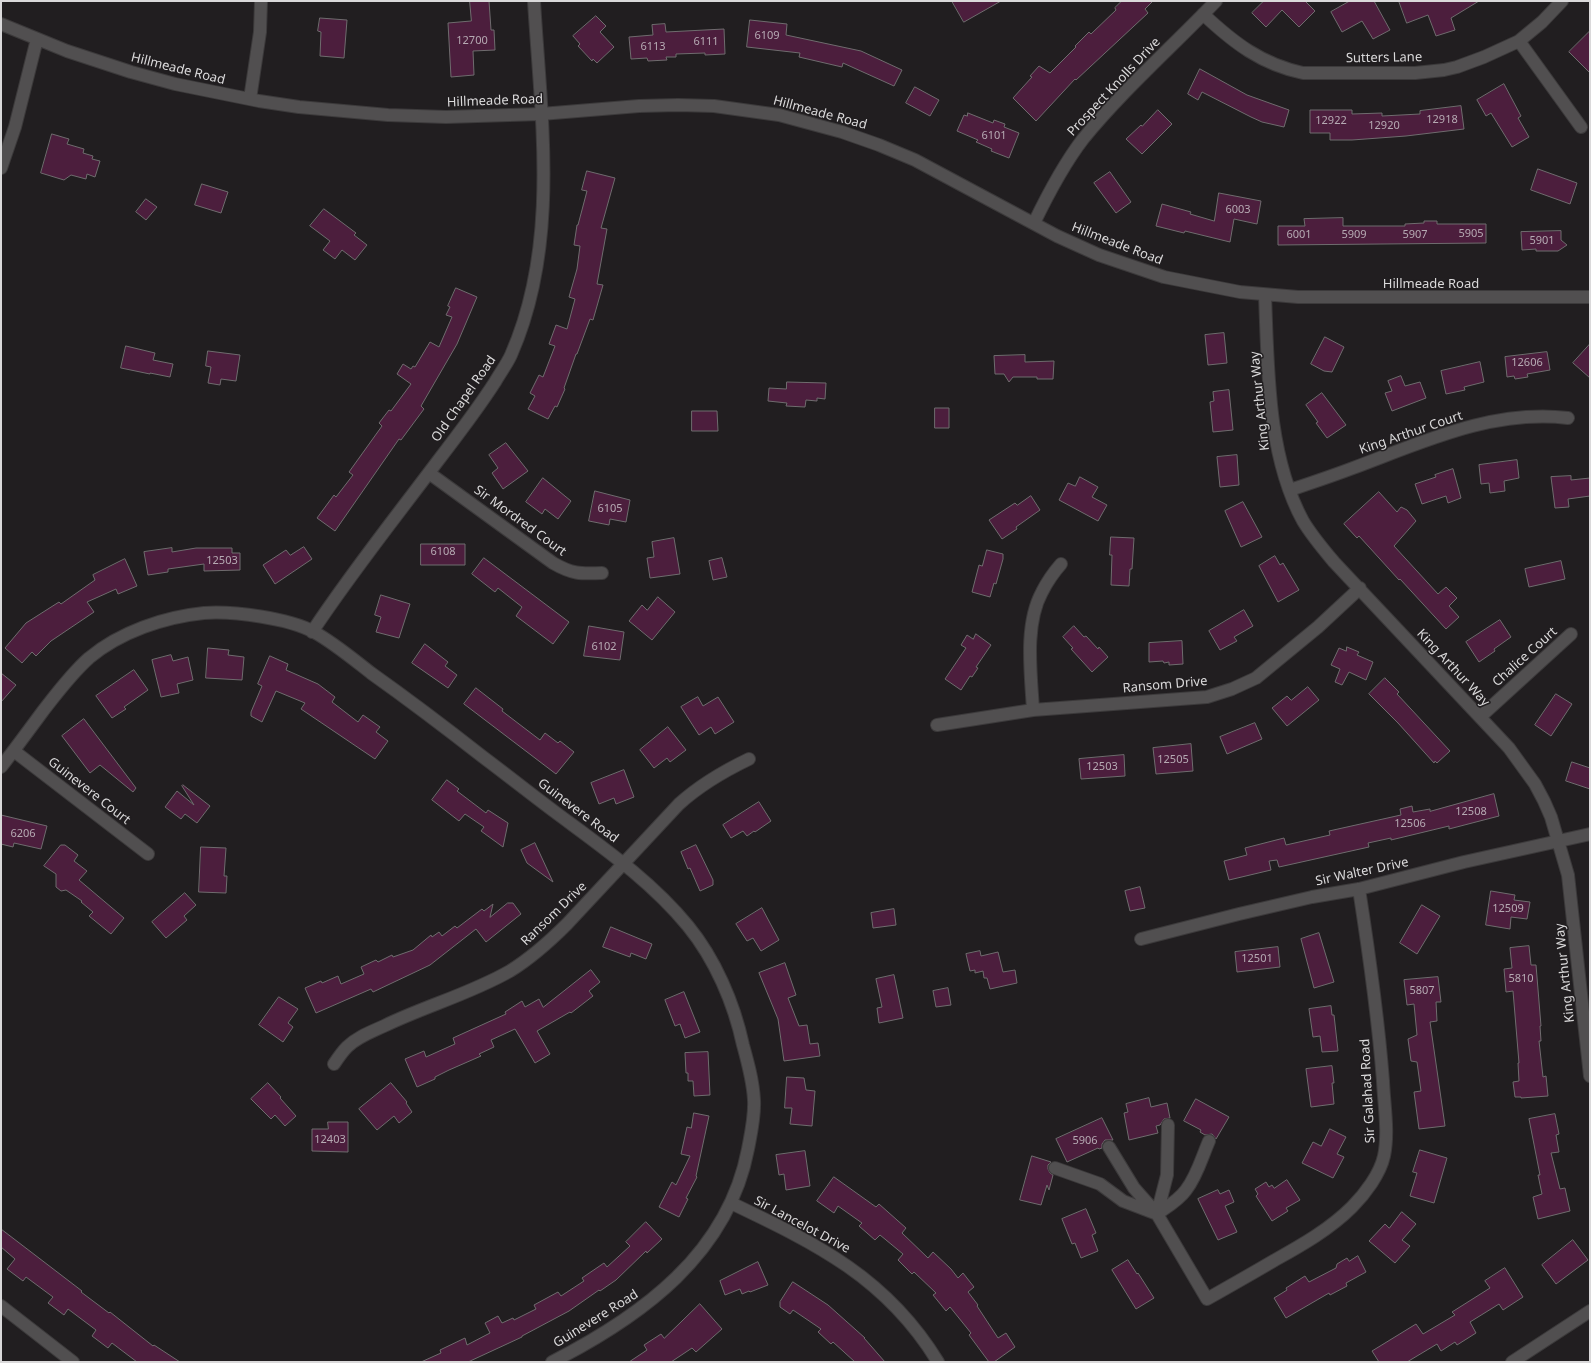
<!DOCTYPE html>
<html>
<head>
<meta charset="utf-8">
<style>
	body { margin:0 }
	#map { position:relative; width:1591px; height:1363px; overflow:hidden; background:#211e20; font-family:"Noto Sans",sans-serif }
	canvas { display:block }
	.frame { position:absolute; inset:0; border:2px solid #dad9da; pointer-events:none }
</style>
</head>
<body>
<div id="map">
<canvas width="1591" height="1363"></canvas>
<div class="frame"></div>
</div>
<script>
const context = document.querySelector('canvas').getContext('2d');
context.lineJoin = 'round';
function paint(path, color) { context.fillStyle = color; context.fill(path, 'evenodd'); }
function stroke(path, color, width, dash) { context.strokeStyle = color; context.lineWidth = width; context.lineCap = dash ? 'butt' : 'round'; context.setLineDash(dash || []); context.stroke(path); }
function write(font, color, halo, rows, align = 'center') {
  context.font = font + ' "Noto Sans",sans-serif'; context.lineWidth = 3; context.setLineDash([]); context.textBaseline = 'middle'; context.strokeStyle = halo; context.fillStyle = color; for (const [text, x, y, turn = 0] of rows) {
    context.save(); context.translate(x, y); context.rotate((+turn || 0) * Math.PI / 180); context.textAlign = isNaN(turn) ? turn : align; if (halo) context.strokeText(text, 0, 0); context.fillText(text, 0, 0); context.restore();
  }
}
const building = new Path2D(`
	M470,1H489L491,30H494L495,50L473,51L474,75L451,77L448,23L471,21Z
	M952,1H1001L964,22Z
	M1122,1H1153L1145,9L1148,13L1076,80L1075,79L1036,121L1013,98L1032,77L1030,76L1039,66L1050,73L1076,47L1075,46L1089,32L1091,34L1116,10L1115,8Z
	M1264,1H1305L1315,11L1299,27L1282,10L1266,27L1252,13Z
	M1350,1H1374L1390,30L1373,39L1362,21L1342,32L1331,12Z
	M1399,1H1479L1451,18L1455,30L1436,36L1428,15L1407,23Z
	M596,16L606,26L600,32L614,47L597,63L593,59L592,61L578,46L580,44L573,36Z
	M320,18L347,20L344,58L320,56L321,32L318,31Z
	M750,20L787,24L786,35L861,51L902,70L894,86L843,63L842,67L799,57L800,53L747,47Z
	M665,24L666,32L724,29L725,54L705,55V53L676,54V57H666L667,60L648,61L647,58L631,59L629,37L653,35L652,25Z
	M1590,31V73L1569,52Z
	M1200,69L1247,95L1289,110L1284,127L1262,122L1251,117L1202,92L1198,100L1188,94Z
	M1504,84L1521,116L1518,118L1529,137L1512,147L1491,113L1486,116L1477,100Z
	M915,87L939,100L930,116L906,103Z
	M1461,106L1464,129L1406,136L1352,140H1330V133H1310V110H1352V114L1382,113V116L1420,114V111Z
	M1158,110L1172,124L1142,154L1126,139L1141,125L1142,126Z
	M968,113L993,123L994,120L1005,124L1004,127L1019,133L1009,158L991,151L992,149L976,142L978,140L957,131L964,115L967,116Z
	M52,134L69,139L67,144L84,149L83,153L93,156L92,159L100,161L95,177L87,174L86,179L71,175L64,180L41,173Z
	M1538,169L1577,183L1570,204L1531,190Z
	M587,171L615,178L601,228L607,229L597,284L603,285L593,320L590,319L577,354H576L564,388L565,389L557,407L555,406L548,419L528,409L535,396L530,393L539,375L543,377L555,346L549,344L556,325L567,329L575,299L569,297L577,269L580,246L574,245L577,225H578L587,191L582,190Z
	M1110,172L1131,202L1116,213L1094,183Z
	M202,184L228,192L221,213L195,205Z
	M1219,193L1261,201L1257,224L1234,219L1230,242L1185,231L1184,233L1156,226L1162,204L1191,212L1190,214L1214,221Z
	M146,199L157,207L146,220L136,212Z
	M324,209L356,233L354,235L367,245L355,260L342,250L335,259L323,250L330,241L310,226Z
	M1343,218V226H1405V224L1424,223V221H1437V224H1486V243L1278,245V226H1305L1304,219Z
	M1561,231V240L1567,245L1558,251H1536V249L1522,250L1521,232Z
	M456,288L477,297L457,344L421,406L424,409L401,440L399,439L335,531L317,518L334,495L336,497L353,475L349,472L382,426L379,423L389,410L391,411L411,384L397,374L403,364L411,369L413,366L415,367L430,342L439,347L452,317L446,315L450,307L448,306Z
	M1224,333L1227,363L1208,365L1205,335Z
	M1325,337L1344,347L1332,372L1324,371L1311,364Z
	M1590,344V378L1573,363Z
	M126,346L155,353L153,360L173,364L170,377L150,373V374L121,368Z
	M208,351L240,355L236,381L221,379L220,385L208,383L211,367L206,366Z
	M1547,352L1550,370L1527,374L1528,377L1515,379L1514,376L1507,377L1505,357Z
	M1025,355V362L1054,361L1053,379H1037V377H1013L1009,382L1004,374H995L994,356Z
	M1480,362L1484,382L1464,387L1465,390L1446,394L1441,371Z
	M1401,376L1405,386L1420,382L1426,398L1392,411L1385,393L1392,391L1388,381Z
	M787,382L826,383L825,399L817,398V401L806,400L805,407L786,406L787,403L768,401L769,388L786,389Z
	M1229,390L1233,430L1213,432L1210,402L1214,401L1213,392Z
	M1322,393L1346,425L1327,438L1316,423L1318,422L1306,405Z
	M935,408H949V428H935Z
	M692,411H717L718,431H692Z
	M506,443L528,471L503,489L492,473L498,468L489,455Z
	M1237,455L1239,485L1220,487L1217,457Z
	M1517,460L1519,478L1504,481L1505,491L1490,493L1489,483L1481,484L1479,465Z
	M1453,469L1461,498L1448,503L1446,496L1422,504L1415,484L1436,477L1435,475Z
	M1571,476V480L1590,478V496L1568,499L1569,507L1555,508L1551,477Z
	M1080,477L1098,487L1092,497L1107,505L1098,521L1059,500L1068,483L1075,486Z
	M543,478L571,501L558,519L545,509L542,514L526,502Z
	M595,491L630,500L626,522L610,519L609,525L589,521Z
	M1379,492L1397,512L1401,507L1407,510L1416,521L1394,546L1438,594L1446,587L1457,598L1449,606L1459,617L1446,629L1400,579L1399,580L1359,536L1357,538L1344,524Z
	M1031,496L1040,510L1016,527L1017,529L1002,539L989,520L1015,503L1017,505Z
	M1243,502L1262,537L1241,547L1225,511Z
	M1111,537L1134,538L1132,569H1130L1129,586L1111,585L1112,555H1110Z
	M674,538L680,574L650,578L647,558L654,557L652,542Z
	M421,544H465V565H421Z
	M304,547L312,559L275,584L263,565L286,550L290,555Z
	M172,548V552L196,548H232V553H240V570L204,571V564L168,569V572L148,575L144,552Z
	M987,550L1003,554V559L996,584L994,583L990,597L972,592L979,565L982,566Z
	M1275,556L1280,565L1283,563L1299,590L1278,602L1259,566Z
	M484,558L569,622L553,644L516,616L522,607L498,588L495,592L472,574Z
	M722,558L727,577L713,580L709,561Z
	M125,559L137,586L118,594L116,589L87,602L94,612L51,641L36,656L32,652L22,663L5,648L26,623L59,602L61,604L95,580L93,575Z
	M1561,561L1565,579L1529,587L1525,569Z
	M381,595L410,604L399,638L376,632L381,617L375,615Z
	M658,597L675,612L652,640L629,621L642,605L647,610Z
	M1244,610L1253,626L1234,637L1237,641L1220,650L1209,631Z
	M1500,620L1511,637L1494,649L1495,651L1479,662L1466,642Z
	M589,626L624,632L620,660L584,656Z
	M1074,626L1084,637L1086,636L1098,649L1099,647L1108,657L1092,672L1071,649L1073,648L1063,637Z
	M976,634L991,645L976,667L978,668L972,677L970,676L961,690L945,679L966,648L961,645L967,635L973,639Z
	M1182,641L1183,664L1169,665V662L1164,663L1163,661L1149,662V643Z
	M425,644L448,662L445,666L457,675L448,688L412,663Z
	M1347,647L1359,652L1357,655L1373,662L1366,680L1349,672L1342,685L1335,682L1340,669L1331,665L1339,648L1346,651Z
	M208,648L229,650L228,655L244,657L242,680L206,678Z
	M171,655L173,661L188,657L193,680L177,684L179,693L161,697L152,660Z
	M270,656L288,664L286,670L318,684L335,697L332,702L358,722L363,715L380,727L376,732L388,741L375,759L301,709L305,703L276,691L262,722L251,716V712L262,686L258,684Z
	M134,670L148,690L124,707L126,709L112,718L96,696Z
	M1,673L16,685L1,702Z
	M1385,678L1399,692L1397,694L1450,751L1437,763L1435,761L1434,763L1398,723L1369,694Z
	M1308,687L1319,700L1287,726L1272,708L1287,696L1291,700Z
	M476,688L503,709L502,711L540,740L545,733L558,743L560,741L574,752L556,774L464,704Z
	M1556,694L1572,704L1551,736L1535,725Z
	M698,697L703,706L718,697L734,722L715,734L711,727L699,735L681,707Z
	M84,719L136,788L133,792L100,765L90,773L62,736Z
	M1255,723L1262,739L1227,754L1220,737Z
	M668,727L686,750L670,762L667,758L654,768L640,750Z
	M1191,744L1193,771L1156,774L1153,748Z
	M1124,755L1125,776L1081,779L1079,759Z
	M1572,762L1590,768V789L1566,781Z
	M624,770L634,797L616,804L614,798L599,804L591,783Z
	M447,780L459,789L457,791L486,813L488,810L508,823L503,847L481,831L484,827L465,814L459,821L432,800Z
	M183,785L210,806L197,823L185,814L181,819L165,807L177,791L194,805L182,786Z
	M1494,794L1499,816L1449,829V826L1391,840V838L1368,843L1369,847L1279,867L1277,860L1269,861L1271,870L1229,880L1224,861L1247,855L1245,848L1284,838L1286,845L1330,835L1329,831L1401,815L1400,809L1412,806L1413,812L1430,809V811Z
	M759,802L771,821L755,832L754,831L747,836L743,831L731,838L723,825Z
	M1,815L47,826L41,849L14,843L13,847L1,844Z
	M535,843L553,882L527,863L521,850Z
	M61,845H65L78,855L74,861L87,871L79,880L124,918L111,934L89,916L93,912L81,902L82,901L66,890L61,891L56,887V874L44,866Z
	M696,845L713,880V885L700,891L690,868L688,869L681,852Z
	M201,847L226,848L224,876H227L226,893L199,892Z
	M1140,887L1145,908L1130,911L1125,891Z
	M1491,891L1515,895L1514,900L1530,902L1527,919L1511,917L1510,929L1486,925Z
	M185,893L196,905L184,916L187,920L166,938L152,922Z
	M508,903H513L521,914L486,942L476,929L430,965L373,992L371,989L316,1013L305,988L321,981L322,983L338,976L341,984L364,974L361,967L376,960L378,962L392,955L393,957L413,950L431,935L432,937L439,932L442,936L455,926L457,928L482,909L484,911L493,904L490,917Z
	M1422,905L1440,916L1417,954L1400,943Z
	M762,908L779,940L761,951L753,938L747,941L736,924Z
	M894,909L896,925L873,928L871,913Z
	M611,927L652,944L646,959L631,953L630,957L603,947Z
	M1319,933L1334,982L1314,988L1301,939Z
	M1529,946L1531,965H1536L1541,1026H1540L1541,1041H1539L1543,1077L1546,1076L1548,1096L1521,1098V1097H1515L1513,1082L1519,1081L1518,1063H1519L1513,991L1506,992L1504,969L1512,968L1510,948Z
	M1278,947L1280,967L1237,972L1235,952Z
	M980,951L981,956L998,952L1003,972L1015,970L1017,983L990,989L987,978H984L983,971L975,973V970L970,971L966,954Z
	M785,963L796,995L788,998L799,1026L807,1025L810,1044L818,1043L820,1056L784,1061L778,1019L759,973Z
	M591,970L600,982L589,991L593,996L571,1013L570,1012L537,1031L550,1054L535,1063L515,1029L491,1040L494,1047L479,1054L481,1056L449,1070L435,1077V1079L417,1087L405,1059L424,1051L426,1057L455,1044L453,1038L506,1014L505,1012L522,1001L525,1007L539,999L543,1007Z
	M894,975L903,1018L879,1023L877,1008L882,1007L876,979Z
	M1438,977L1441,1002H1436L1437,1021L1430,1022L1445,1126L1419,1129L1414,1092L1421,1091L1417,1062L1411,1061L1408,1039L1417,1035L1414,1004L1407,1005L1404,980Z
	M948,988L951,1005L936,1007L933,991Z
	M684,992L700,1032L685,1038L680,1024L675,1026L665,1000Z
	M279,997L298,1009L288,1023L293,1027L283,1042L259,1025Z
	M1331,1006L1332,1015H1334L1338,1051L1322,1052L1320,1036L1313,1037L1309,1009Z
	M708,1052L710,1095L694,1096L693,1081H688V1073H686L685,1053Z
	M1332,1066L1334,1083H1332L1334,1104L1311,1107L1306,1069Z
	M787,1077L804,1078L806,1090L815,1091L812,1126L790,1124L792,1108H785Z
	M268,1083L281,1097L280,1098L296,1116L285,1126L275,1115L271,1119L251,1099Z
	M391,1083L407,1102L406,1103L412,1112L399,1123L394,1116L377,1130L359,1109Z
	M1149,1098L1151,1107L1167,1103L1170,1118L1164,1119L1160,1125L1156,1126L1158,1133L1129,1140L1124,1113L1128,1112L1126,1104Z
	M1196,1099L1229,1117L1216,1139L1212,1134L1205,1135L1200,1132L1201,1130L1184,1121Z
	M694,1113L709,1116L696,1176L697,1177L686,1198L688,1199L679,1217L659,1207L672,1182L676,1185L690,1156L681,1154L687,1127L691,1128Z
	M1555,1114L1559,1134L1556,1135L1559,1152L1551,1153L1560,1189L1565,1188L1570,1211L1538,1219L1533,1197L1542,1194L1538,1175H1540L1529,1119Z
	M1102,1118L1113,1140H1105L1102,1144V1148L1099,1149L1098,1148L1067,1162L1056,1139Z
	M328,1122H348V1152L312,1151V1129H328Z
	M1330,1129L1346,1137L1337,1154L1344,1157L1333,1178L1302,1163L1313,1142L1321,1146Z
	M1420,1150L1447,1158L1434,1203L1410,1196L1417,1173L1413,1172Z
	M805,1151L810,1186L786,1190L784,1174L779,1175L776,1155Z
	M1032,1156L1051,1162L1048,1165V1169L1050,1173L1053,1175L1049,1190L1047,1185L1041,1205L1020,1200Z
	M834,1177L876,1207L879,1204L906,1228L902,1233L928,1258L933,1252L951,1269L958,1278L963,1273L974,1287L968,1292L978,1305L977,1306L998,1338L1006,1333L1015,1347L994,1362H989L969,1335L971,1333L950,1307L946,1311L933,1295L936,1293L914,1272L912,1274L898,1260L903,1254L880,1235L875,1240L859,1226L862,1223L838,1206L834,1213L817,1201Z
	M1287,1180L1300,1200L1286,1208L1288,1211L1272,1221L1256,1196L1258,1194L1255,1189L1266,1182L1269,1187L1272,1185L1274,1188Z
	M1218,1190L1220,1194L1229,1190L1234,1202L1225,1206L1237,1232L1218,1240L1198,1199Z
	M1086,1209L1096,1233L1092,1235L1098,1251L1081,1258L1075,1243L1072,1244L1062,1219Z
	M1402,1212L1416,1224L1402,1240L1410,1246L1395,1263L1369,1241L1385,1224L1389,1228Z
	M646,1222L662,1239L647,1253L646,1251L616,1280L600,1291L599,1290L569,1311L522,1336V1337L468,1362H421L441,1353L440,1350L465,1338L467,1345L490,1333L485,1323L498,1316L502,1323L513,1318L514,1320L536,1309L534,1305L558,1292L561,1296L584,1281L582,1278L604,1263L607,1267L630,1246L626,1242Z
	M1,1229L82,1291L81,1292L109,1313L110,1312L153,1346L154,1345L180,1362H137L112,1343L108,1348L92,1336L96,1330L68,1309L64,1315L48,1303L53,1297L26,1277L23,1281L7,1269L15,1259L1,1247Z
	M1573,1240L1588,1260L1556,1284L1542,1265Z
	M1358,1256L1366,1272L1346,1283L1347,1286L1330,1295L1329,1293L1286,1318L1274,1298L1287,1290L1286,1288L1305,1276L1309,1282L1336,1268L1337,1264L1347,1258L1349,1261Z
	M1128,1260L1137,1274L1138,1273L1154,1298L1136,1309L1112,1270Z
	M758,1262L768,1285L750,1292L749,1291L742,1294L740,1289L725,1295L720,1281Z
	M1505,1268L1523,1297L1503,1310L1499,1304L1470,1322L1476,1333L1457,1345L1455,1342L1441,1351L1437,1344L1407,1362H1379L1372,1351L1416,1324L1423,1334L1455,1315L1452,1312L1490,1288L1485,1281Z
	M793,1282L828,1305L865,1338H864L885,1362H855L833,1342L831,1344L818,1332L821,1329L793,1310L790,1314L780,1307V1302Z
	M700,1304L722,1329L696,1352L692,1348L671,1362H629L647,1350L644,1345L661,1334L664,1338Z`);
const minor = new Path2D(`
	M1203,14C1234,43 1261,64 1303,73H1415L1444,70L1457,67L1484,57L1519,41L1542,22L1562,1
	M1,24L67,51L131,72L175,84L259,101L299,107L388,115L446,117L541,114L639,106L678,105L714,106L779,115L842,132L879,145L915,160L1057,236L1099,255L1164,277L1240,292L1298,297H1590
	M1519,41L1581,127
	M250,99L260,32L261,1
	M1,168L15,127L37,39
	M1034,223C1048,194 1063,165 1083,139C1123,90 1172,47 1216,1
	M1265,295C1268,368 1267,455 1303,521C1312,536 1323,549 1334,562L1509,748L1535,784L1544,801L1551,817L1568,875L1590,1076
	M429,473L553,563C572,574 580,574 602,573
	M1290,490C1311,483 1332,476 1353,468C1423,442 1492,409 1568,418
	M312,632C351,573 395,518 437,462C457,436 477,410 495,382C500,373 507,364 511,355C560,244 541,118 534,1
	M1033,710C1031,674 1024,625 1042,592C1047,582 1054,572 1061,564
	M1480,717L1571,634
	M937,725L1033,710L1207,697L1232,689L1256,678L1318,627L1360,588
	M14,751L148,854
	M1,767C15,749 29,730 43,711C57,693 71,674 89,658C120,632 164,617 204,613C234,611 288,618 314,632C334,643 353,659 371,673C409,700 446,728 483,757C507,775 531,794 555,812C602,847 650,880 688,926C715,959 734,1003 743,1045C748,1063 753,1081 754,1100C755,1116 751,1133 748,1149C728,1254 642,1316 552,1362
	M1141,939L1239,914L1312,897L1359,889L1464,862L1590,834
	M334,1064C338,1058 342,1052 347,1047C357,1037 371,1032 384,1026C425,1006 470,994 510,971C531,958 549,942 567,924L679,804C700,785 724,771 749,759
	M1109,1147L1134,1188L1157,1214L1207,1299C1230,1286 1253,1273 1275,1260C1302,1245 1330,1229 1352,1207C1365,1194 1380,1174 1384,1156C1389,1132 1384,1105 1383,1081C1378,1016 1369,953 1359,889
	M1055,1168L1100,1184L1123,1201L1157,1214C1167,1207 1179,1200 1186,1190C1197,1176 1202,1157 1209,1141
	M731,1203C817,1244 887,1278 938,1362
	M1157,1214L1167,1175L1168,1125
	M1,1306L73,1362
	M1512,1362L1590,1311`);
const numberNames = [
	["6109",767,36],
	["12700",472,41],
	["6111",706,42],
	["6113",653,47],
	["12918",1442,120],
	["12922",1331,121],
	["12920",1384,126],
	["6101",994,136],
	["6003",1238,210],
	["5905",1471,234],
	["6001",1299,235],
	["5909",1354,235],
	["5907",1415,235],
	["5901",1542,241],
	["12606",1527,363],
	["6105",610,509],
	["6108",443,552],
	["12503",222,561],
	["6102",604,647],
	["12505",1173,760],
	["12503",1102,767],
	["12508",1471,812],
	["12506",1410,824],
	["6206",23,834],
	["12509",1508,909],
	["12501",1257,959],
	["5810",1521,979],
	["5807",1422,991],
	["12403",330,1140],
	["5906",1085,1141]
];
const streetNames = [
	["Sutters Lane",1384,58,-1],
	["Hillmeade Road",178,69,14],
	["Prospect Knolls Drive",1114,87,-47],
	["Hillmeade Road",495,101,-2],
	["Hillmeade Road",820,113,15],
	["Hillmeade Road",1117,244,21],
	["Hillmeade Road",1431,284],
	["Old Chapel Road",464,399,-55],
	["King Arthur Way",1260,401,-96],
	["King Arthur Court",1411,433,-19],
	["Sir Mordred Court",520,521,36],
	["Chalice Court",1525,657,-42],
	["King Arthur Way",1453,668,47],
	["Ransom Drive",1165,685,-5],
	["Guinevere Court",89,791,38],
	["Guinevere Road",578,811,37],
	["Sir Walter Drive",1362,872,-12],
	["Ransom Drive",554,914,-44],
	["King Arthur Way",1565,973,-96],
	["Sir Galahad Road",1368,1091,-93],
	["Sir Lancelot Drive",802,1225,28],
	["Guinevere Road",596,1319,-32]
];
paint(building, '#4c1e3d');
stroke(building, '#6f6c6e', 1);
stroke(minor, '#3c3a3b', 14);
stroke(minor, '#514f50', 12);
write('11px', '#b6aab3', null, numberNames);
write('13px', '#dad9da', '#211e20', streetNames);
</script>
</body>
</html>
